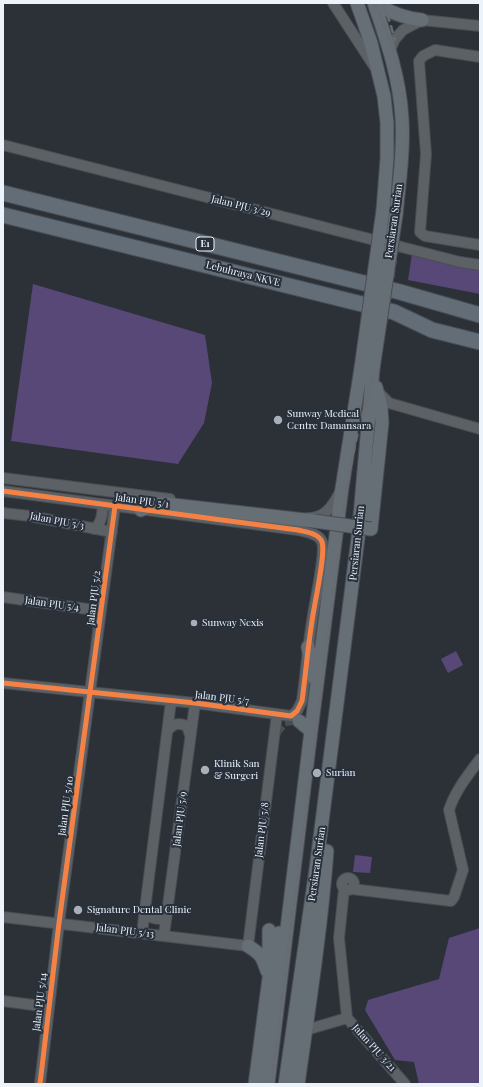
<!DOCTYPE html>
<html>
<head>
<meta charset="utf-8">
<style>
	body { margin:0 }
	#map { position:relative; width:483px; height:1087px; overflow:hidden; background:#2c3138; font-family:"Playfair Display",serif }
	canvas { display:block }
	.frame { position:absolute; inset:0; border:4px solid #edf3fb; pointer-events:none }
</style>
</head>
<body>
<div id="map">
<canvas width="483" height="1087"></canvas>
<div class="frame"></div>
</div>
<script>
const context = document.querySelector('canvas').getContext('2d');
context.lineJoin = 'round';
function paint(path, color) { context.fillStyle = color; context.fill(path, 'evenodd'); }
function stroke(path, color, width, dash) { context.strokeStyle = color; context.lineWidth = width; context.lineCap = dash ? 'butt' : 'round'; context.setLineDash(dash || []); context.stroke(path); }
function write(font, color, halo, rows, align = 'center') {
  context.font = font + ' "Playfair Display",serif'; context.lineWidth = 4; context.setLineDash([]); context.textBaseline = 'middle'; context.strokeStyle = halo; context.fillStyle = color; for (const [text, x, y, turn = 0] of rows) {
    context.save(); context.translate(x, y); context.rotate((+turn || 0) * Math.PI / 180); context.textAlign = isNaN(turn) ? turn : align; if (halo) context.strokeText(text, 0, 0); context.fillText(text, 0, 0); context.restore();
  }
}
const green = new Path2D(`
	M412,254L480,270V294L408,280Z
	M33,284L205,335L212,383L204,423L178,464L11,441Z
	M456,651L463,665L448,673L441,659Z
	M355,855L372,857L370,873L353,872Z
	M480,928V1084H419L414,1062L395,1060L365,1010L368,1000L439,979L449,938Z`);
const minorTunnel = new Path2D(`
	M275,733L285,721L294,720`);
const minor = new Path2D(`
	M333,3L374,66
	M390,50L395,39L403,30L422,20L480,26
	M480,57L435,50L423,56L419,61L426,154L420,232L425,236L480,245
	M3,145L460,262L480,265
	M377,391L389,403L480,429
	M3,478L170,499
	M3,491L298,530C305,532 319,533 322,542C326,552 315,601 313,615C308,644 306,672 302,701L297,711L291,716L195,703L3,683
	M3,513L30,516L112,532
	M308,518C326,518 333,505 340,492
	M94,529C102,523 102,514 103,505
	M3,597L101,611
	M168,730C174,724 178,722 187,726L190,735
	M342 884a6 6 0 1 1 12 0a6 6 0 1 1-12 0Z
	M344,889L339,938L347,1018L405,1084
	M352,889L451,901L454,897L463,870L449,810C455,791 468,775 480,759
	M145,910C150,917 152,919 161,919L167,912
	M3,917L248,946L277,714
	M142,933L171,701
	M164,935L195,703
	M3,1001L49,1007
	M306,1030L347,1018
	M40,1084L59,923L115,506`);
const major = new Path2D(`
	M357,3L371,43L384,96L387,123V158L383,210
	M374,3C387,41 400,79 402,119C404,151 399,183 396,215
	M377,3C391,14 405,18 422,20
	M141,510L152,504H165L314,521
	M371,529L382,423L381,407L376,387
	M308,647L314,678
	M299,721L311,731
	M248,946C261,954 262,956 267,971
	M269,952V930
	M255,1084L269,978L279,933
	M268,1084L311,731L342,488L361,368
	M285,1084L316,869L358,538L373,369
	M298,1084C309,1007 321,929 327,851`);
const highway = new Path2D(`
	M3,193L400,292L480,315
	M3,215L394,312L432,330L480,342`);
const rail = new Path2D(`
	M382,3L390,22L395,41
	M271,1084L347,487C351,463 356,439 362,416C368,395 375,375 379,354C389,314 394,273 399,232C404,190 410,149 405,108C401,71 389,37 375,3`);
const majorBridge = new Path2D(`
	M361,368L383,210
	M373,369L396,215
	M314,521L371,529`);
const cycleway = new Path2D(`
	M3,491L298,530C305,532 319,533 322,542C326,552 315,601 313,615C308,644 306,672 302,701L297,711L291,716L195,703L3,683
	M40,1084L59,923L115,506`);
const markers = [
	[278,420,5,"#a9afb7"],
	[194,623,4,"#a9afb7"],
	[205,770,5,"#a9afb7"],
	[317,773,5,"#a9afb7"],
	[78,910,5,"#a9afb7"]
];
const shields = [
	[205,244,18]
];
const shieldNames = [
	["E1",205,244]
];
const streetNames = [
	["Jalan PJU 3/29",241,206,14],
	["Persiaran Surian",394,221,-82],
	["Lebuhraya NKVE",243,274,14],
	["Jalan PJU 5/1",142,501,8],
	["Jalan PJU 5/3",57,521,11],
	["Persiaran Surian",357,543,-84],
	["Jalan PJU 5/2",94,598,-83],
	["Jalan PJU 5/4",52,604,8],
	["Jalan PJU 5/7",222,698,7],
	["Jalan PJU 5/10",66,806,-82],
	["Jalan PJU 5/9",180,819,-83],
	["Jalan PJU 5/8",262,830,-83],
	["Persiaran Surian",317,864,-82],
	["Jalan PJU 5/13",125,931,7],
	["Jalan PJU 5/14",40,1002,-83],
	["Jalan PJU 3/21",374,1048,48]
];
const poiNames = [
	["Sunway Medical",287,414],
	["Centre Damansara",287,426],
	["Sunway Nexis",202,623],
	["Klinik San",214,764],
	["& Surgeri",214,776],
	["Surian",326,773],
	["Signature Dental Clinic",87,910]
];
paint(green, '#574877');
stroke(minorTunnel, '#494e55', 10, [10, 5]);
stroke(minor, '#494d53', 12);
stroke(major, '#494d53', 15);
stroke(highway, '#494d53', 17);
stroke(minor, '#5c6166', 10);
stroke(major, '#666e76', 13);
stroke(highway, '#626d77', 15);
stroke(rail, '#686c70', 2.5, [8, 4]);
stroke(majorBridge, '#494d53', 15, []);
stroke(majorBridge, '#666e76', 13);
stroke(cycleway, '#f48246', 5);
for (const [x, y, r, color] of markers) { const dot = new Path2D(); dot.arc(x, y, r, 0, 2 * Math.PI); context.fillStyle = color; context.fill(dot); stroke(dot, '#28303c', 1.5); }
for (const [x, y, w] of shields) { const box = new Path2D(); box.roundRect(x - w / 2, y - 7, w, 14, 3); context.fillStyle = '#28303c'; context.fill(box); stroke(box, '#edf3fb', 1); }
write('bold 9px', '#edf3fb', null, shieldNames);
write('10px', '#edf3fb', '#28303c', streetNames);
write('10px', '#edf3fb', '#28303c', poiNames, 'left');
</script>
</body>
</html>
